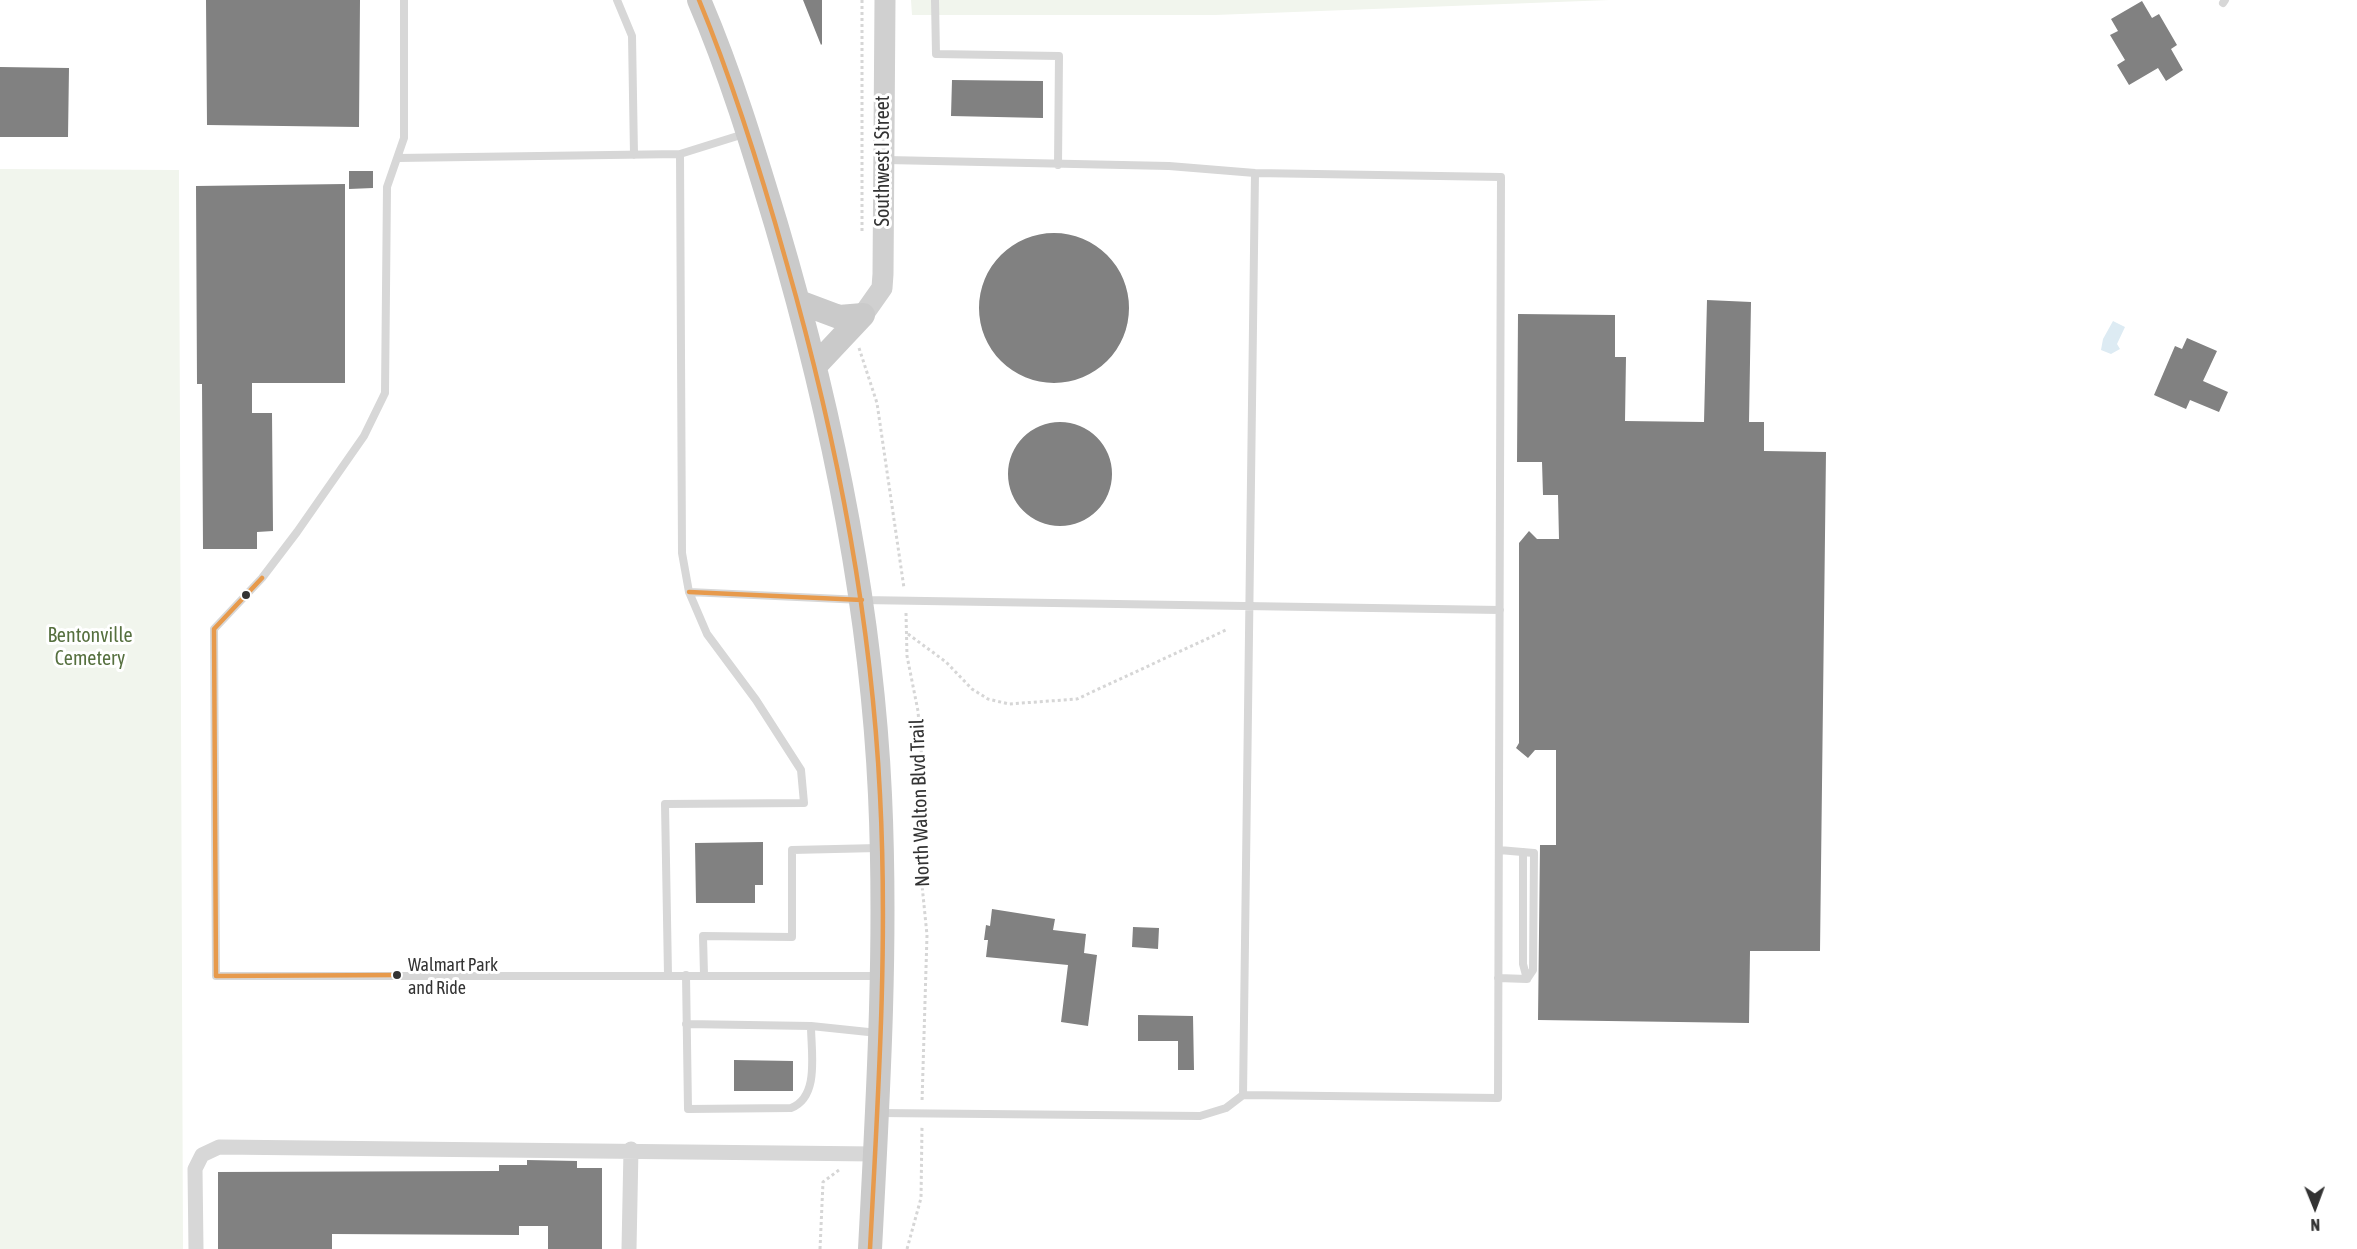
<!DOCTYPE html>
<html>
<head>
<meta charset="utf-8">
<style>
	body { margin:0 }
	#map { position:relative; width:2357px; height:1249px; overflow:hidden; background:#fff; font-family:"Asap Condensed",sans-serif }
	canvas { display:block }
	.north { position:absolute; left:2285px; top:1177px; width:60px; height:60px; -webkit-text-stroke:4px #fff; paint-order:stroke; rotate:179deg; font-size:16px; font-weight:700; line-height:24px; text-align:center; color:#333 }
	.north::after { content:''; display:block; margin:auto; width:21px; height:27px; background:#333; clip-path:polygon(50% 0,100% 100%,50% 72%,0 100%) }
</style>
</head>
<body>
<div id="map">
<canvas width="2357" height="1249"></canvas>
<div class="north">N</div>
</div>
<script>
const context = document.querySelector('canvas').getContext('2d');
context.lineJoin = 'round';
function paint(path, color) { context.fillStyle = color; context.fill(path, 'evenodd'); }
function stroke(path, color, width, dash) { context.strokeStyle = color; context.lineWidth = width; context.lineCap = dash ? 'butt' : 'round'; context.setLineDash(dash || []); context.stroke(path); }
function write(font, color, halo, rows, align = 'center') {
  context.font = font + ' "Asap Condensed",sans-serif'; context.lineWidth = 6; context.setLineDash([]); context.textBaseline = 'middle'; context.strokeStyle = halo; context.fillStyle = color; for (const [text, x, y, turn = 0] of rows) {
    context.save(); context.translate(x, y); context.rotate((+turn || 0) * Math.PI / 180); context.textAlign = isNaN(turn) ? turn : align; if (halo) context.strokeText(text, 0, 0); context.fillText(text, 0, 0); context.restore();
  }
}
const green = new Path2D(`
	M911,0H1610L1215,15H912Z
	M0,169L179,170L183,1249H0Z`);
const water = new Path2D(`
	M2113,321L2125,327L2117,344L2120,349L2111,354L2101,350L2103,339Z`);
const building = new Path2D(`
	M206,0H360L359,127L207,125Z
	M803,0H822V44L821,45Z
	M2142,1L2152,18L2159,14L2177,45L2171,49L2183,70L2166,81L2158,68L2129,85L2117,65L2125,60L2110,35L2118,31L2111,19Z
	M0,67L69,68L68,137H0Z
	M952,80L1043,81V118L951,116Z
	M349,171H373V188L349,189Z
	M345,184V383H252V413H272L273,531L257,532V549H203L202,384H197L196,186Z
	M979 308a75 75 0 1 1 150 0a75 75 0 1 1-150 0Z
	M1707,300L1751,302L1749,422H1764V451L1826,452L1820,951H1750L1749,1023L1538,1020L1540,845H1556V750H1535L1528,758L1516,748L1519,743V543L1529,531L1537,539H1559L1558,495H1543L1542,462H1517L1518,314L1615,315V357H1626L1625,421L1704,422Z
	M2187,338L2217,351L2203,381L2228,392L2219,412L2190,400L2186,409L2154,395L2175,346L2182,349Z
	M1008 474a52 52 0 1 1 104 0a52 52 0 1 1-104 0Z
	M763,842V885H755V903H696L695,843Z
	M992,909L1055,919L1053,930L1086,934L1084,953L1097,955L1088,1026L1061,1022L1068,965L986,957L988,940H984L986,925L990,926Z
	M1133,927L1159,928L1158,949L1132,947Z
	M1138,1015L1193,1016L1194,1070H1178V1041H1138Z
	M734,1060L793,1061V1091H734Z
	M527,1160L577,1161V1168H602V1249H548V1226H519V1235L332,1234V1249H218V1172L499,1171V1165H527Z`);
const path = new Path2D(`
	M862,231V0
	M859,348L877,403L904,588
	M906,613L907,656L918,711L923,773L918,845L927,935L922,1102
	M908,634L946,662L972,689L988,699L1009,704L1077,699L1226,630
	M820,1249L823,1182L839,1170
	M907,1249L921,1198L922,1127`);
const service = new Path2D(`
	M404,0V138L387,187L385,393L364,436L297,532L262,578L214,629L216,976H880
	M617,0L632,36L634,155
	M935,0L936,54L1059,56L1058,165
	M2223,3L2225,0
	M398,158L680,154L744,134
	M689,592L862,600L1500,610
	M1523,852V964L1527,979
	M668,975L665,804L804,803L801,770L756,700L707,634L689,592L682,553L680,154
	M686,975L688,1109L791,1108C820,1097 811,1052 811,1026
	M704,975L703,936L792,937V850L878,848
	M1498,978L1527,979L1533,970L1534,853L1499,850
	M686,1024L811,1026L878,1033
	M1243,1095L1255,173
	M879,1113L1200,1116L1226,1108L1243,1095L1498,1098L1501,177L1255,173L1169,166L887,160`);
const minor = new Path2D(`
	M196,1249L195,1169L202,1155L219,1147L875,1154
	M629,1249L631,1149`);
const secondary = new Path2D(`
	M863,315L882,288L883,274L885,0`);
const primary = new Path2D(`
	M699,0C730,72 753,148 776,224C831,410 871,601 880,795C887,946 878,1098 870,1249
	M799,302L839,317L863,315
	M816,365L863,315`);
const bus1 = new Path2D(`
	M699,0C734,85 761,172 786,261C836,435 871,614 880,795C888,946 878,1098 870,1249
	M262,578L214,629L216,976L397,975
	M689,592L862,600`);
const markers = [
	[246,595,5,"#333"],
	[397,975,5,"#333"]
];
const busNames = [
	["Walmart Park",408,965],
	["and Ride",408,988]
];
const streetNames = [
	["Southwest I Street",883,161,-90],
	["North Walton Blvd Trail",920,803,-92]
];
const parkNames = [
	["Bentonville",90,636],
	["Cemetery",90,659]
];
paint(green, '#f1f5ed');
paint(water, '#ddebf3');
paint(building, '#818181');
stroke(path, '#d6d6d6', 3, [3, 3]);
stroke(service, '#d7d7d7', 8);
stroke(minor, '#d7d7d7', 15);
stroke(secondary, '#d0d0d0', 21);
stroke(primary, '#cacaca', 24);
stroke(bus1, '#e79a4c', 4.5);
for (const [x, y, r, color] of markers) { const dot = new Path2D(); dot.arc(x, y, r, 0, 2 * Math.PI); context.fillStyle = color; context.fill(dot); stroke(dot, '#fff', 2); }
write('18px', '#333', '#fff', busNames, 'left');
write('20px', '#333', '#fff', streetNames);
write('20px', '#56703f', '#fff', parkNames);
</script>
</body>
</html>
